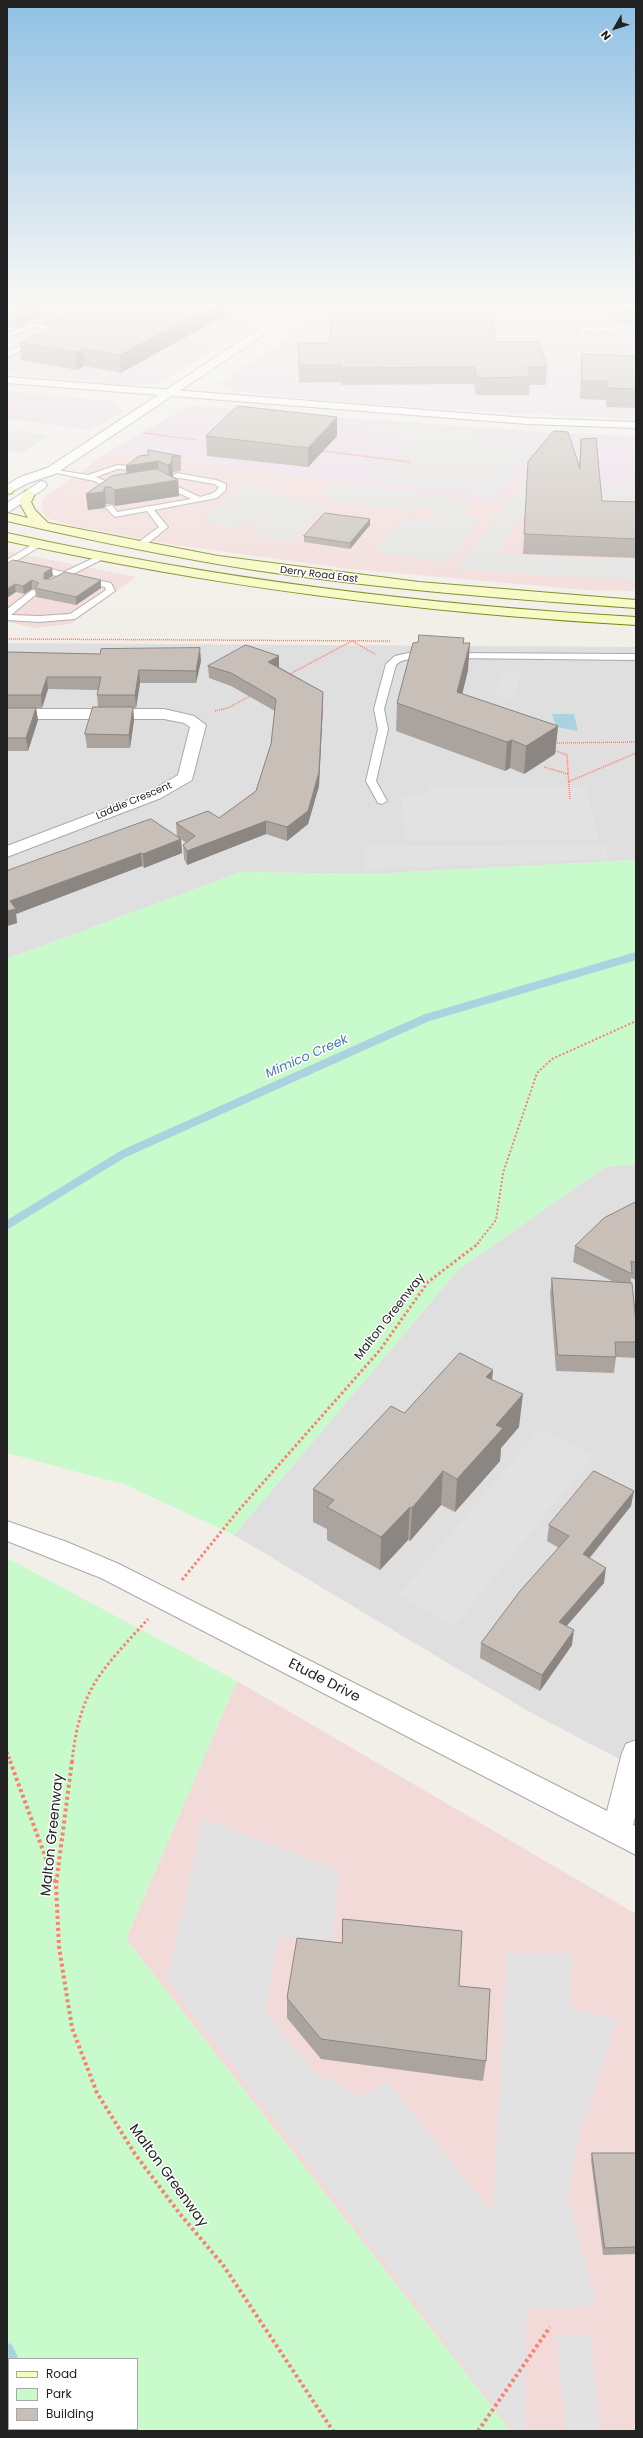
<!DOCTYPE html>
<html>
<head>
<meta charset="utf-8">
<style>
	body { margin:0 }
	#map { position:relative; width:643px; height:2438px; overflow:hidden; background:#f2efe9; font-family:Poppins,sans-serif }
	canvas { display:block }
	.frame { position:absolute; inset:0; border:8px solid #222; pointer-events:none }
	.legend { position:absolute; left:8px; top:2358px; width:130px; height:72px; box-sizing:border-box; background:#fff; border:1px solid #a7a7a7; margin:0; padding:5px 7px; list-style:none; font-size:12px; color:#222 }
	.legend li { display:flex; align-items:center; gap:8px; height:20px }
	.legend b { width:20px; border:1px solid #a7a7a7 }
	.north { position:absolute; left:595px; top:8px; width:40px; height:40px; -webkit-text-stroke:3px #fff; paint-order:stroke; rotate:231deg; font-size:11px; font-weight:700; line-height:16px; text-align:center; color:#222 }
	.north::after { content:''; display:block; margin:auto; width:14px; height:18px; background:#222; clip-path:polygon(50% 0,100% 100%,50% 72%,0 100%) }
</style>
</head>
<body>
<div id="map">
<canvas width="643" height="2438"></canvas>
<div class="frame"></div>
<ul class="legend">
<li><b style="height:5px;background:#f7fabf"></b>Road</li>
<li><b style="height:11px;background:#c8facc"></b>Park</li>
<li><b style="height:11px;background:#c7bfb8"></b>Building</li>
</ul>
<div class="north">N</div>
</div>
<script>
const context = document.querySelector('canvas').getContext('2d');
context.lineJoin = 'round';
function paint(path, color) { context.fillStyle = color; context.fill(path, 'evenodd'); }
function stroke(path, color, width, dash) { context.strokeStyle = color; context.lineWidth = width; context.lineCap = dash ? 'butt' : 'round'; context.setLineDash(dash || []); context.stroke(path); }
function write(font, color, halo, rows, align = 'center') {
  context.font = font + ' Poppins,sans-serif'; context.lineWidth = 3; context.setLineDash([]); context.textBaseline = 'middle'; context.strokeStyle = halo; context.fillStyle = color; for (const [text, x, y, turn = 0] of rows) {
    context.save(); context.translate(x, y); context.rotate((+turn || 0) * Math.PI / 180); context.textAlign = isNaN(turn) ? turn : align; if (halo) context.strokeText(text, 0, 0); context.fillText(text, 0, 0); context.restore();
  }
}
const residential = new Path2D(`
	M7,643L636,647V860L370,874L241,872L7,959Z
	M636,1164V1768L528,1711L234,1535L458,1270L605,1167Z`);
const commercial = new Path2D(`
	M110,451L496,501L515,482L636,489V591L585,590L349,569L169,544L69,525L46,518L41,508L43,498Z
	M7,551L136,577L71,624L36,628L7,622Z
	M237,1681L636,1914V2431H511L126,1939Z`);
const industrial = new Path2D(`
	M7,307H262L245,329L224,344L158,383L131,386L7,373Z
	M315,307H636V419L506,413L281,397L224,389L218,384L277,346L314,314Z
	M7,391L112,401L123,411L90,430L7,419Z
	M188,406L540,432L636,436V489L516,482L496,501L110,451Z`);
const park = new Path2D(`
	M636,860V1164L605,1167L458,1270L234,1535L126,1485L7,1453V959L241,872L370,874Z
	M7,1558L237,1681L126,1939L511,2431H7ZM9,2359H137V2429H9Z`);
const parking = new Path2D(`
	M382,422L479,430L477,433L540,441L494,496L372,478L414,438L365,435Z
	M14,431L26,432L50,436L21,453L7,450V435Z
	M332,482L472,500L462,515L482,518L448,563L373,552L402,519L431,520L438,511L416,507L413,511L329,501L331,496L321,494Z
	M522,483L636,490V520L521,515L498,555L636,561V581L456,569Z
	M244,484L277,489L273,493L293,496L289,500L327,506L289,541L253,535L263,525L243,522L237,528L200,522Z
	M504,671L521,672L514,698L495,697Z
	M428,787H586L599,840L405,841L401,795H428Z
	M365,845L607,846V859L365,869Z
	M540,1429L594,1455L454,1627L398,1595Z
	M203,1819L339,1870L332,1940L279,1937L265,2010L313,2072L363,2097L387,2081L493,2213L507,1953L572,1954L569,2008L617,2020L576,2147L568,2198L597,2306L526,2310L525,2431H514L167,1980Z
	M590,2335L601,2431H566L556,2336Z`);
const water = new Path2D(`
	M552,714H574L578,731L556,727Z`);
const streamFar1 = new Path2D(`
	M7,1225L123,1154L426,1018L636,956`);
const stream = new Path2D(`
	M7,2350L11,2359
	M45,2429L46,2431`);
const pathFar3 = new Path2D(`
	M145,433L196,440
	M323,451L410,462
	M7,639L390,641
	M288,675L352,641L375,654
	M215,711L228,708L252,695
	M555,743L636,742
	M553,750L567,755L570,800
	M544,767L568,774
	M568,782L636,753`);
const pathFar2 = new Path2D(`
	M477,1244L496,1220L503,1173L537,1073L552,1059L636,1021`);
const pathFar1 = new Path2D(`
	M182,1580L238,1511L380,1350L428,1282L479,1243
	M7,1752L11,1762
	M72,1762C75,1732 82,1700 100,1675C114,1655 132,1637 148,1619`);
const path = new Path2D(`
	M10,1761L55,1883
	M72,1761L56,1885L59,1947L72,2028L97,2093L135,2154L180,2214L223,2265L333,2431
	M478,2431L550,2327`);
const service = new Path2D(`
	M206,307H220L282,320L279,322Z
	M266,307H281L289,310L286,312Z
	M34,323L57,328L58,332L7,357V352L52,331L35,327L7,337V333Z
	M579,328H616L619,330L616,332L577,331Z
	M117,465L144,467L148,469L144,471L118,469L96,477L115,485L122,491L118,493L94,481L47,471L51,469L88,475Z
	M177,473L216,480L226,484V490L217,498L154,510L168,527L142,548H136V544L159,527L147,511L115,517L105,507L112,505L117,512L191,499L158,483L157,481L161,479L200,497C207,495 215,494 219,487L214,484L174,477L173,475Z
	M38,541L41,542V546L16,561L64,572L100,555L107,557L65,578L7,564V560Z
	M83,577L111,583L115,591L75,619L39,622L7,620V609L32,590L39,592L11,615L39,616L70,614L106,590L105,587L80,582V578Z
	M413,652H428L433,655C424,664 406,654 396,665L384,709L388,729L376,781L387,801L382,804L378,803L366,781L378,729L374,709L386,664L395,656Z
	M451,653L636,654V660L448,658L446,656Z`);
const minor = new Path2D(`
	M7,377L527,418L636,422V428L527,424L7,383Z
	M7,709H164L194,716L206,725L192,780L161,798L7,857V846L149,792L178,775L190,727L184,723L164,719H7Z
	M7,1521L67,1542L119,1564L607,1811L622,1753L626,1744L636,1740V1814L633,1825L636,1826V1855L101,1578L7,1541Z`);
const tertiary = new Path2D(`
	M282,307H292L283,322L55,474L28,483L7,494V485L20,477L47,468L275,318Z
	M41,481L45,482L47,485L45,488L7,513V503Z`);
const secondary = new Path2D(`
	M7,486L12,487L14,490L12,493L7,494Z
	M29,490L35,494L31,502L35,510L48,523L218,556L419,582L636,600V608C508,599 381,589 254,570C171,557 89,540 7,521V513L28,518L19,502L25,491Z
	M7,533C215,579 424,605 636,617V625C424,613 215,587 7,541Z`);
const wall = new Path2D(`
	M7,307H227V314L121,373L84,366L77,370L21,360L20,343L54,326L45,324V315L17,327L7,325Z
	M611,307H636V324H619Z
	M495,342L547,367L546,385H530L529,395H476L474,384L341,385V382L299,383L298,343Z
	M582,354L636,356V408L606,407V400L580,399L581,372Z
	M206,436H337L308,467L207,456Z
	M581,439L602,501L636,502V558L523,554L527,480L579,466Z
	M139,456H181V471L173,472V477L178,480L179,496L115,506L112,504H106L104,508L88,510L86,494L127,473L126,466Z
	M370,525L350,549L304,542V536Z
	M7,564L53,576L47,579L101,588L76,605L36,597L35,589H32L24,594L16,592Z
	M464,638V643L468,670L462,694L558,726L555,754L524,774L510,768L505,771L396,731L397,703Z
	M7,652L201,661L196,683H140L136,708H133L134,720L130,748H87L85,734L98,707L97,695L98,690L48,689L42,708H33H36L38,720L28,751H7Z
	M208,666L279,667L323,692V704L319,786L308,824L287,841L266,834L187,865L184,859L183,845L186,843L181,839L182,853L144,868L142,866L16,914L17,923L7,926V871L177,836L176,823L219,818L256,791L271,744L275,711L231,686L209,678Z
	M636,1202V1280L631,1278V1282L636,1322V1358L616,1357L614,1373L556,1371L550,1293L552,1278L614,1282L573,1262L575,1246Z
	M492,1380L519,1427L501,1448L500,1461L455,1512L441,1505L410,1541L408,1540L380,1570L327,1540V1529L313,1522V1489L404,1413Z
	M631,1506L590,1558L604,1583L566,1626L572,1645L540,1691L480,1658L481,1643L559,1548L547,1541L549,1525Z
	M459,1986L486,2061L483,2081L321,2059L287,2018V1998Z
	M592,2153H636V2254L603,2255L591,2160Z`);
const shadedWall = new Path2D(`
	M22,307H44L45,315L17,327L16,310Z
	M209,307H227V314L121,373L120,355Z
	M83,349L84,366L77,370L75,352Z
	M337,417V436L308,467V448Z
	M172,456L173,478L169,481L168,465Z
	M158,461L159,477L127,482L126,466Z
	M178,480L179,496L115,506L114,490Z
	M105,487L106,504L104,508L88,510L86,494Z
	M370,519V525L350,549V543Z
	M52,568L53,576L44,581V573Z
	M32,580V589L24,594L23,586Z
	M101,580V588L76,605V597Z
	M15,584L16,592L7,598V589Z
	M470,643L468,670L456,720L457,692Z
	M200,648L201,661L196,683V671Z
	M279,656V668L268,662Z
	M139,670L140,683L136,708L135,695Z
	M47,677L48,689L42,708L41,695Z
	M323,692V704L319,786L308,824L287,841V827Z
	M133,707L134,720L130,748L129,735Z
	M36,708L38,720L28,751L26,738Z
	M558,726L555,754L524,774L526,746Z
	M512,740L510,768L505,771L507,742Z
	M266,821V834L187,865V851Z
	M181,839L182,853L144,868L143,854Z
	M141,853L142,866L16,914L17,923L7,926V911L10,901Z
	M493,1370L490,1403L486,1377Z
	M523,1394L519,1427L501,1448L500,1461L455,1512L457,1479L496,1425Z
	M443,1471L441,1505L410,1541L412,1508Z
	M634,1491L631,1506L580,1569L583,1554Z
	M410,1507L408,1540L380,1570L381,1537Z
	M606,1568L604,1583L557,1637L559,1622Z
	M574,1630L572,1645L540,1691L542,1675Z`);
const building = new Path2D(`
	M7,307H22L16,310L7,308Z
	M46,307H209L120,355L83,349L75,352L20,343L68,319L56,317L57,310Z
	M333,307H492L495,342H539L547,367H527L530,377L477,378L474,367L341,368V365H299L298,343H329Z
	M619,307H636V309H620Z
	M582,354L636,356V389L607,388V381H582Z
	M238,406L337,417L308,448L206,436Z
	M554,431L568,432L580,469L581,439L596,438L602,501L636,502V539L524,534L528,462Z
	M148,450L181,456H172V462L168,465L158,461L126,466L139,456L148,455Z
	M157,469L178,480L114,490L111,487H105L103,492L86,494L112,476Z
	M325,513L370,519L350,543L304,536Z
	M13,560L52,568L44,573V579H51L65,572L101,580L76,597L35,588L39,583L32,580L23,586L15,584L7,589V564Z
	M419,635L464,638L463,643H470L457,692L558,726L526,746L512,740L507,742L397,703L413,643L418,642Z
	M246,645L279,656L268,662L323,692L319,772L308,811L287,827L266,821L187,851L183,845L195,836L176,823L208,811L219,818L256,791L271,744L276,699L231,673L208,666Z
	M200,648L196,671L139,670L135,695H97L101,677H47L41,695H7V652L100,654L101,649Z
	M93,707H133L129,735L85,734Z
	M7,708H36L26,738H7Z
	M151,819L181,839L143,854L141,853L10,901L16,909L7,911V871Z
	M636,1202V1263L631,1261L632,1274L575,1246L604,1218Z
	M552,1278L632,1283L636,1322V1342H615L616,1357L558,1355Z
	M460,1353L493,1370L486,1377L523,1394L496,1425L503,1428L457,1479L443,1471L412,1508L410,1507L381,1537L327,1507L334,1500L313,1489L391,1406L404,1413Z
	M594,1471L634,1491L583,1554L606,1568L559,1622L574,1630L542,1675L481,1643L520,1591L569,1536L549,1525Z
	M343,1919L462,1931L459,1986L490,1989L486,2061L321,2039L287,1998L297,1938L342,1943Z
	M592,2153H636V2247L605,2248Z`);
const farStreetnames = [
	["Derry Road East",319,575,7],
	["Laddie Crescent",134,801,-23]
];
const streetNames = [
	["Malton Greenway",390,1317,-52]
];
const waterNames = [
	["Mimico Creek",307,1057,-24]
];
const nearStreetnames = [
	["Etude Drive",324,1681,27],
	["Malton Greenway",53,1835,-84],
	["Malton Greenway",168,2176,54]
];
paint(residential, '#e0dfdf');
paint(commercial, '#f2dad9');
paint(industrial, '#ebdbe8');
paint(park, '#c8facc');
paint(parking, '#e2e2e2');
paint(water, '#aad3df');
stroke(streamFar1, '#aad3df', 8);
stroke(stream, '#aad3df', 14);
stroke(service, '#a9a9a9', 2);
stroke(minor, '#a9a9a9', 2);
stroke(tertiary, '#a9a9a9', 2);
stroke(secondary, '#707d05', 2);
stroke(pathFar3, '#fa8072', 1.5, [1, 1]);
stroke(pathFar2, '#fa8072', 2, [2, 2]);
stroke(pathFar1, '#fa8072', 3, [2.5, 2.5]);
stroke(path, '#fa8072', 4, [3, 3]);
paint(service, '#fff');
paint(minor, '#fff');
paint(tertiary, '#fff');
paint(secondary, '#f7fabf');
paint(wall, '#aba49e');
paint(shadedWall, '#8b8681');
paint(building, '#c7bfb8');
stroke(building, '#8b8681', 1);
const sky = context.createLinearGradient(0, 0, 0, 649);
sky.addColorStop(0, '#8fc0e4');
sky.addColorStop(0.47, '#f9f8f5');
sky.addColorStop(1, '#f9f8f500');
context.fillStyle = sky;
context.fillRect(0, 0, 643, 649);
write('10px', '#222', '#fff', farStreetnames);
write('12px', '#222', '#fff', streetNames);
write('italic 13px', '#4a7aab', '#fff', waterNames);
write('14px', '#222', '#fff', nearStreetnames);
</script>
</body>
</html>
